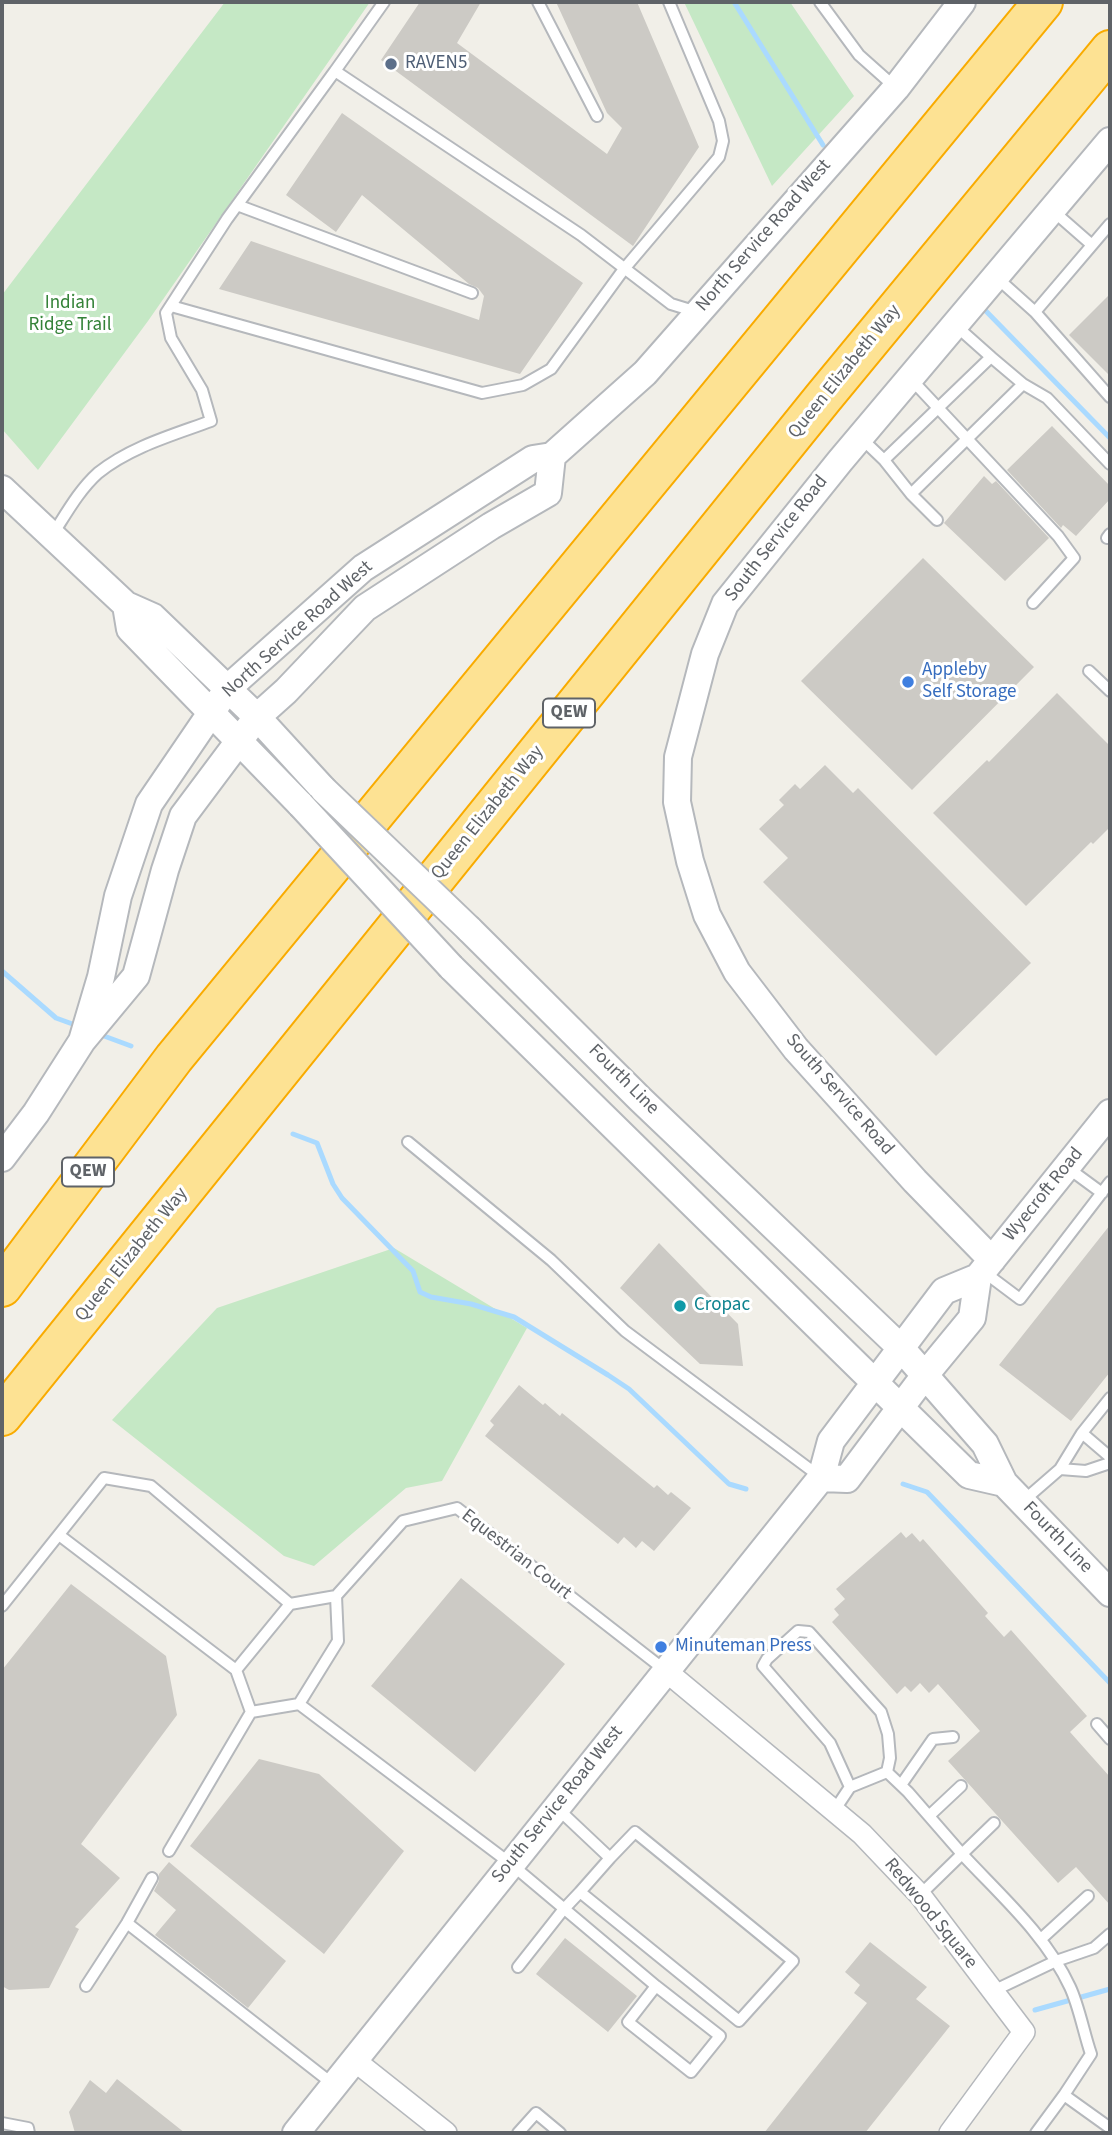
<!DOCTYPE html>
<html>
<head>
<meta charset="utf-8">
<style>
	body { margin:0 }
	#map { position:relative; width:1112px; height:2135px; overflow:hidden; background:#f1efe8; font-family:"Source Sans 3",sans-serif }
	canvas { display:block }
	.frame { position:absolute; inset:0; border:4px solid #5f6368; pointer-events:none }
</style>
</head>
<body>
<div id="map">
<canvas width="1112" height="2135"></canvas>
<div class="frame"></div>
</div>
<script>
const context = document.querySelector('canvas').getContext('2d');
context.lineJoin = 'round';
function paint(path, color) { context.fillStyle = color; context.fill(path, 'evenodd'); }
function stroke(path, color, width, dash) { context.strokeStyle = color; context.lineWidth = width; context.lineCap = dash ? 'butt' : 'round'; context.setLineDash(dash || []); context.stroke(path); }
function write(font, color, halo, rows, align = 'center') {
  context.font = font + ' "Source Sans 3",sans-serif'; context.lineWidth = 6; context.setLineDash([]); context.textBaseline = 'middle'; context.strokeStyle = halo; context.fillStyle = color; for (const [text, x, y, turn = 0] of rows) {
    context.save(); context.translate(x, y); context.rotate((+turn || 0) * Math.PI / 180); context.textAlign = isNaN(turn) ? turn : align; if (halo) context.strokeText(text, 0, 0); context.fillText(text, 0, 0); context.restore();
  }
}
const green = new Path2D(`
	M225,2H370L148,321L38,470L2,429V295Z
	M684,2H790L854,96L772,186Z
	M394,1248L527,1328L442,1481L406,1488L314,1566L284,1556L112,1420L217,1308Z`);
const stream = new Path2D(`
	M734,2L823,145
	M981,306L1110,438
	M2,971L56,1018L78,1026
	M104,1036L131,1046
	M293,1134L317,1143L333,1184L342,1198L413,1271L420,1292L431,1297L471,1304L514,1317L608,1375L629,1389L729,1484L746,1489
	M903,1484L927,1492L1110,1683
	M1035,2010L1110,1989`);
const building = new Path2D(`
	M420,2H481L457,43L607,154L622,128L607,113L556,2H637L699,147L633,246L381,60Z
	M342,113L583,283L520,374L219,289L251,241L479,320L484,296L478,288L469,284L362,195L336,232L286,195Z
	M1110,294V376L1069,335Z
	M1052,426L1110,486V499L1076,536L1063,525L1061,528L1007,470Z
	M984,476L992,484L996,481L1049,538L1005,581L944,523Z
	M923,558L1034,667L912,790L801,681Z
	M1057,693L1110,746V827L1093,844L1091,842L1026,906L933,813L987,760L989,762Z
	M825,765L853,793L858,788L1031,963L936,1056L763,882L788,858L759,829L784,805L779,800L795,784L800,789Z
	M1110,1225V1372L1071,1421L999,1365Z
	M659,1243L738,1324L743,1366L700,1364L620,1288Z
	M519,1385L543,1405L545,1403L560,1416L562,1413L654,1488L657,1485L668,1495L671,1492L691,1508L654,1551L642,1541L636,1548L624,1537L618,1544L485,1436L494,1425L490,1421Z
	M901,1532L906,1538L912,1533L920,1542L923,1539L988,1613L985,1616L1004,1637L1011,1630L1087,1716L1070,1732L1110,1777V1905L1076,1867L1058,1883L948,1761L980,1731L938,1684L929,1693L920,1683L911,1692L905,1686L897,1694L832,1622L839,1615L834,1609L845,1599L836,1589Z
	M461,1578L565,1664L475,1772L371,1686Z
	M71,1584L166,1656L177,1715L81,1844L120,1878L75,1927L79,1929L49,1988L9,1990L2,1986V1670Z
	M259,1759L319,1774L404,1851L324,1954L190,1846Z
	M169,1862L286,1961L248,2008L155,1935L176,1910L154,1891L159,1881V1874Z
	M565,1938L637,1996L608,2032L536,1974Z
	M870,1942L927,1987L916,1999L950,2026L865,2133H764L867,2003L854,1993L860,1985L845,1972Z
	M117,2079L185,2133H75L69,2112L90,2080L106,2093Z`);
const service = new Path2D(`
	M538,2L597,116
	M820,2L859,55L896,88
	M335,71L384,2
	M237,205L472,293
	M1052,210L1092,245
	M996,277L1035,312L1110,397
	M171,306L482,393L523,385L551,369L624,269L719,157L723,141L719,121L669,2
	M1035,312L1110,224
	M910,378L1058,536L1074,558L1033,603
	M1023,384L1047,398L1110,464
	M860,437L884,460L991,357L955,325
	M884,460L911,494L937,520
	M911,494L1023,384L991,357
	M53,534C66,514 79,490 98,473C130,447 173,435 211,421L202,390L171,338L166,313L227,219L335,71L581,235L671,304L697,312
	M1107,538L1110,534
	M1089,671L1110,691
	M408,1142L551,1260L625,1331L819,1476
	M1068,1168L1102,1193
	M984,1272L1020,1299L1110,1182
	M1082,1433L1110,1457
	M1060,1469L1086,1471L1110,1463
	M1022,1502L1060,1469L1082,1433L1110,1398
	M59,1535L236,1670L251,1712L299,1704L511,1864L656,1986L720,2036L691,2072L628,2022L656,1986
	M336,1596L403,1521L457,1508L666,1671
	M2,1606L104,1478L151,1486L290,1604
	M236,1670L290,1604L336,1596
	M299,1704L338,1641L336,1596
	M1097,1724L1110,1739
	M887,1772L908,1792L962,1854L920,1895
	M901,1785L933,1739L953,1737
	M557,1808L610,1858L635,1832L793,1961L739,2021L580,1892L610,1858
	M834,1811L850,1787L887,1772L890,1758L888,1734L881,1712L809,1632L798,1631L767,1659L763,1666L830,1743L850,1787
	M929,1816L961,1786
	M994,1823L962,1854C1000,1895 1046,1935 1070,1987C1079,2006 1084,2034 1091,2054L1064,2095
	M169,1851L251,1712
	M127,1923L334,2085
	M1041,1939L1088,1896
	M518,1967L563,1910L580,1892
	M86,1986L127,1923L152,1878
	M993,1991L1056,1961L1094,1948L1110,1934
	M2,2123L28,2128L29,2133
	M518,2133L536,2113L560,2133
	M1036,2133L1064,2095L1110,2128`);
const minor = new Path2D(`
	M666,1671L862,1834L920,1895L1024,2032L950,2133
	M354,2060L446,2133`);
const tertiary = new Path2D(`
	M2,489L126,605L153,617L257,717L323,789
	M126,605L130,629L301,805
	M469,929L640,1099L901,1348L985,1444L1004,1483L1110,1593
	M451,967L969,1475L1004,1483
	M82,1041L101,977L118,896L149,804L228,688L363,568L533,459L552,456L645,373L896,88L962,2
	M2,1158L36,1113L82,1041L136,976L165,870L183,816L257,717L286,691L365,608L491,526L548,493L552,456
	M992,1260L915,1181L796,1049L737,972L707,915L690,861L677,802L678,757L705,654L725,604L840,461L1110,141
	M821,1478L847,1479L925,1375L972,1318L978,1277
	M296,2133L821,1478L831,1441L944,1291L978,1277L1110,1113`);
const motorway = new Path2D(`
	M2,1287L174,1058L1043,2
	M2,1416L823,398L1110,50`);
const tertiaryBridge = new Path2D(`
	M323,789L469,929
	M301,805L451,967`);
const markers = [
	[391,64,7,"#5c6f8a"],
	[908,682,7,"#3f7fe0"],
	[680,1306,7,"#0f9aa8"],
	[661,1647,7,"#3f7fe0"]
];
const shields = [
	[569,713,52],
	[88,1172,52]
];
const shieldNames = [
	["QEW",569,713],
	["QEW",88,1172]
];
const serviceNames = [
	["RAVEN5",405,64]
];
const streetNames = [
	["North Service Road West",764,236,-49],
	["Queen Elizabeth Way",845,372,-51],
	["South Service Road",777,539,-52],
	["North Service Road West",298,630,-42],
	["Queen Elizabeth Way",488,813,-51],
	["Fourth Line",623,1080,45],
	["South Service Road",839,1095,49],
	["Wyecroft Road",1044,1195,-51],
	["Queen Elizabeth Way",132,1255,-51],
	["Fourth Line",1057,1538,46],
	["Equestrian Court",516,1555,38],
	["South Service Road West",558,1805,-51],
	["Redwood Square",930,1914,51]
];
const parkNames = [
	["Indian",70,304],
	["Ridge Trail",70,326]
];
const shopNames = [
	["Appleby",922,671],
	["Self Storage",922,693],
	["Minuteman Press",675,1647]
];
const cultureNames = [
	["Cropac",694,1306]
];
paint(green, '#c5e8c5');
stroke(stream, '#aadaff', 5);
paint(building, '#cccac5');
stroke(service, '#b5b8bc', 14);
stroke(minor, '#b5b8bc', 24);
stroke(tertiary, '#b5b8bc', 30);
stroke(motorway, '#f9ab00', 42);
stroke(service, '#fff', 10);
stroke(minor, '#fff', 21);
stroke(tertiary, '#fff', 26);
stroke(motorway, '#fde293', 38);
stroke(tertiaryBridge, '#b5b8bc', 30, []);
stroke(tertiaryBridge, '#fff', 26);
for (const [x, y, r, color] of markers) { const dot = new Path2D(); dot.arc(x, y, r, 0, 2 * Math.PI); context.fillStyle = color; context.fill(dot); stroke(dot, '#fff', 2.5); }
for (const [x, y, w] of shields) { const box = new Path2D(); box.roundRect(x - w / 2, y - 14.5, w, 29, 5); context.fillStyle = '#fff'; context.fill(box); stroke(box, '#5f6368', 2); }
write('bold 18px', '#5f6368', null, shieldNames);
write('19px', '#4e5e75', '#fff', serviceNames, 'left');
write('19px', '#5f6368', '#fff', streetNames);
write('19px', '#348238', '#fff', parkNames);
write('19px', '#366cbe', '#fff', shopNames, 'left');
write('19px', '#0d838f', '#fff', cultureNames, 'left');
</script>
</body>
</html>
